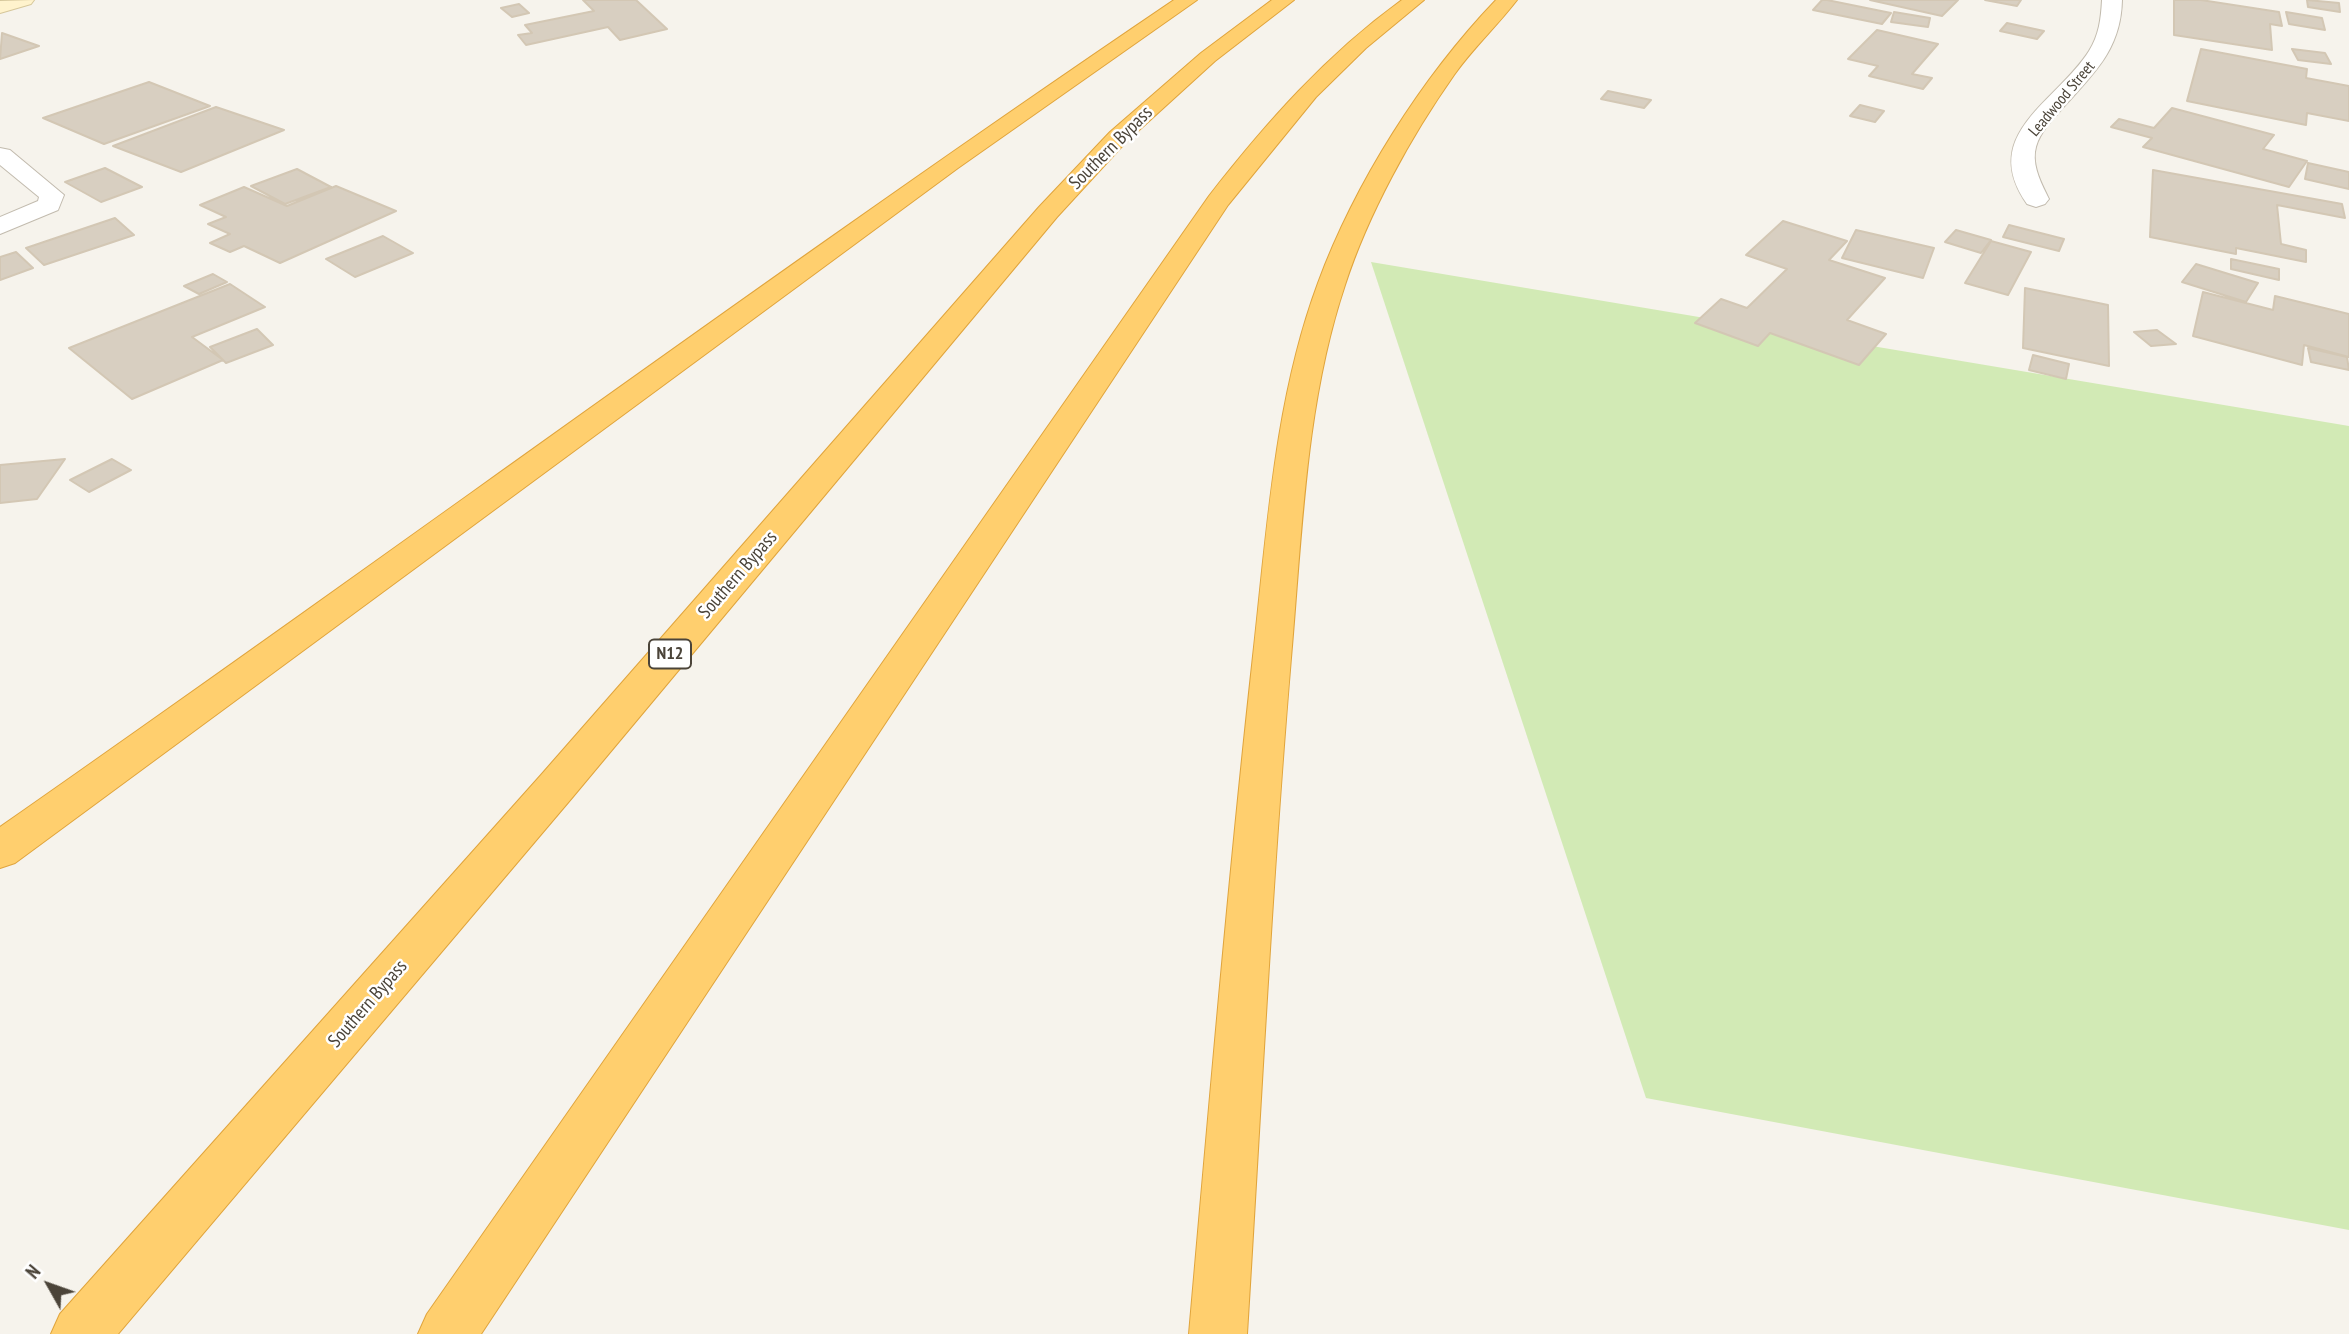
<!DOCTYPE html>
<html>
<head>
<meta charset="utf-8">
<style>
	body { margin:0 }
	#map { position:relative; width:2349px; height:1334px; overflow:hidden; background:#f6f3ec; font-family:"PT Sans Narrow",sans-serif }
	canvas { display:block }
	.north { position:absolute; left:14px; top:1250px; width:70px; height:70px; -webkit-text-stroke:5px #fff; paint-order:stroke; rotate:310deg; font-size:19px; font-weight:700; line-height:28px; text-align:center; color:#4b4439 }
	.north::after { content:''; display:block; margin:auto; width:24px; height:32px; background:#4b4439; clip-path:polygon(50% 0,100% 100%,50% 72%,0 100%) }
</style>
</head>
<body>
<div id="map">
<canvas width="2349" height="1334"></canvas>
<div class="north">N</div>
</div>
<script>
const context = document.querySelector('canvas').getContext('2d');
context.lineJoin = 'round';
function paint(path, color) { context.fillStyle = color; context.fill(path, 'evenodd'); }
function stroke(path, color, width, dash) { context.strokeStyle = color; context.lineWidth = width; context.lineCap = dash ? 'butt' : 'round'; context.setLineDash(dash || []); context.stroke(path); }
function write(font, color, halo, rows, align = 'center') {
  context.font = font + ' "PT Sans Narrow",sans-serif'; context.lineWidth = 5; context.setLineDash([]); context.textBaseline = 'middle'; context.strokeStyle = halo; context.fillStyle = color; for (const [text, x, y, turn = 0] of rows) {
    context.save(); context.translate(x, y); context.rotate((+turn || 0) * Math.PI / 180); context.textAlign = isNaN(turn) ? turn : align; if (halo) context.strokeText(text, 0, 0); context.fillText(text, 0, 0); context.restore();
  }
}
const green = new Path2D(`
	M1371,262L2349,426V1230L1646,1098Z`);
const building = new Path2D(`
	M583,0H636L667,29L620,40L608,27L526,45L518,35L532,33L525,25L594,11Z
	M1822,0H1827L1891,13L1882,24L1813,10Z
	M1870,0H1958L1942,16Z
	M1985,0H2021L2017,6Z
	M2174,0H2201L2279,12L2282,26L2270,24L2272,50L2174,35Z
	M2307,0L2339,3L2340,12L2308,7Z
	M519,4L529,13L512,17L501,8Z
	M1894,12L1930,18L1928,27L1891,22Z
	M2286,12L2322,18L2325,30L2289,24Z
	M2007,23L2044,31L2037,39L2000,31Z
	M1877,30L1938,44L1912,74L1932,78L1923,89L1869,76L1878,66L1848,59Z
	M2,33L39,46L0,59Z
	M2201,49L2307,69L2306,78L2349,86V121L2307,113L2306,125L2187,101Z
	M2292,49L2325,53L2331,64L2298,60Z
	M149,82L210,106L104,144L43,118Z
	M1608,91L1651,100L1644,108L1601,99Z
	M1860,105L1884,111L1875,122L1850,116Z
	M216,107L284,130L181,172L113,146Z
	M2172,108L2274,135L2263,149L2307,161L2289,187L2143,147L2152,138L2111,127L2119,119L2154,128Z
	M2308,163L2349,172V189L2305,179Z
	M105,168L142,187L101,202L65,182Z
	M297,169L331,187L285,204L251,186Z
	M2153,170L2342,204L2345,218L2277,205L2281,244L2306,250V262L2236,248V254L2150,237Z
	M336,186L396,211L280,263L244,246L230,252L210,243L230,234L208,224L226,217L200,205L244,187L287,206Z
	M115,218L134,235L44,265L26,248Z
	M1783,221L1847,241L1829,260L1885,278L1847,320L1886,334L1859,365L1770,333L1758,346L1695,323L1721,299L1747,308L1787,269L1746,255Z
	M2009,225L2064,239L2059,251L2003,237Z
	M1856,230L1934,248L1923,278L1842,258Z
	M1956,230L1991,240L1981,253L1945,242Z
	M383,236L413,253L355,277L326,259Z
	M1991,241L2031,252L2008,295L1965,283Z
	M16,252L33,268L0,280V257Z
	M2231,259L2279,269V280L2231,269Z
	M2196,264L2258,283L2246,302L2182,282Z
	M213,274L227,282L199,294L184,286Z
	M230,284L265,307L192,337L223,360L132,399L69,348Z
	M2025,288L2108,305L2109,366L2023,348Z
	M2203,292L2273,310L2275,296L2349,314V357L2304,345L2302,365L2193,336Z
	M257,329L273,345L226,363L210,347Z
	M2157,330L2176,344L2151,346L2134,332Z
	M2308,348L2347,357L2349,370L2311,362Z
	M2033,355L2069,364L2066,379L2029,370Z
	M65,459L37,499L0,503V465Z
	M112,459L131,470L89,492L70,480Z`);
const street = new Path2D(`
	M2102,0H2122C2121,51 2092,75 2060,111C2049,123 2037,136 2035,152C2033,168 2042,185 2049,199L2045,204L2036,207L2027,204C1978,134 2057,102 2089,51C2099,35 2101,19 2102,0Z
	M0,148L10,150L64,195L58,210L0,234V217L38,201L39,197L0,165Z`);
const secondary = new Path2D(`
	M34,0L31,4L0,13V1Z`);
const highway = new Path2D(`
	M1174,0H1197L958,168L15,863L0,868V827C393,553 778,268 1174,0Z
	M1272,0H1294L1215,61L1126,142L1057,217L571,799L118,1334H51L60,1314L541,775L1039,207L1110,132L1201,53Z
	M1402,0H1424L1366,48L1316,97L1228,205L481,1334H418L427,1314L1209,196C1266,123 1326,55 1402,0Z
	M1496,0H1517C1497,26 1473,48 1454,75C1411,136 1368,214 1345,285C1305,404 1302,535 1291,658C1272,883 1261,1109 1247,1334H1189C1209,1108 1228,882 1253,656C1267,533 1274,401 1318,283C1355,183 1422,77 1496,0Z`);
const farStreetnames = [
	["Leadwood Street",2062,99,-50]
];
const shields = [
	[670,654,42]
];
const shieldNames = [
	["N12",670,654]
];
const streetNames = [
	["Southern Bypass",1111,148,-45],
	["Southern Bypass",738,575,-49],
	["Southern Bypass",368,1004,-49]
];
paint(green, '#d2eab5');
paint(building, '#d8cfc1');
stroke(building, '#d3c7b4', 2);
stroke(street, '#c2bbae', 2);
stroke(secondary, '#d6c79b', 2);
stroke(highway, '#e0a43c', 2);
paint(street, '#fff');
paint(secondary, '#fff3cd');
paint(highway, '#ffcf6e');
write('16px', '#4b4439', '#fff', farStreetnames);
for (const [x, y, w] of shields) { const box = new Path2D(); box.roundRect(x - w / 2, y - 14.5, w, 29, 5); context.fillStyle = '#fff'; context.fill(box); stroke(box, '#4b4439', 2); }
write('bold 18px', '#4b4439', null, shieldNames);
write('19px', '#4b4439', '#fff', streetNames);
</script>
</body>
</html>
